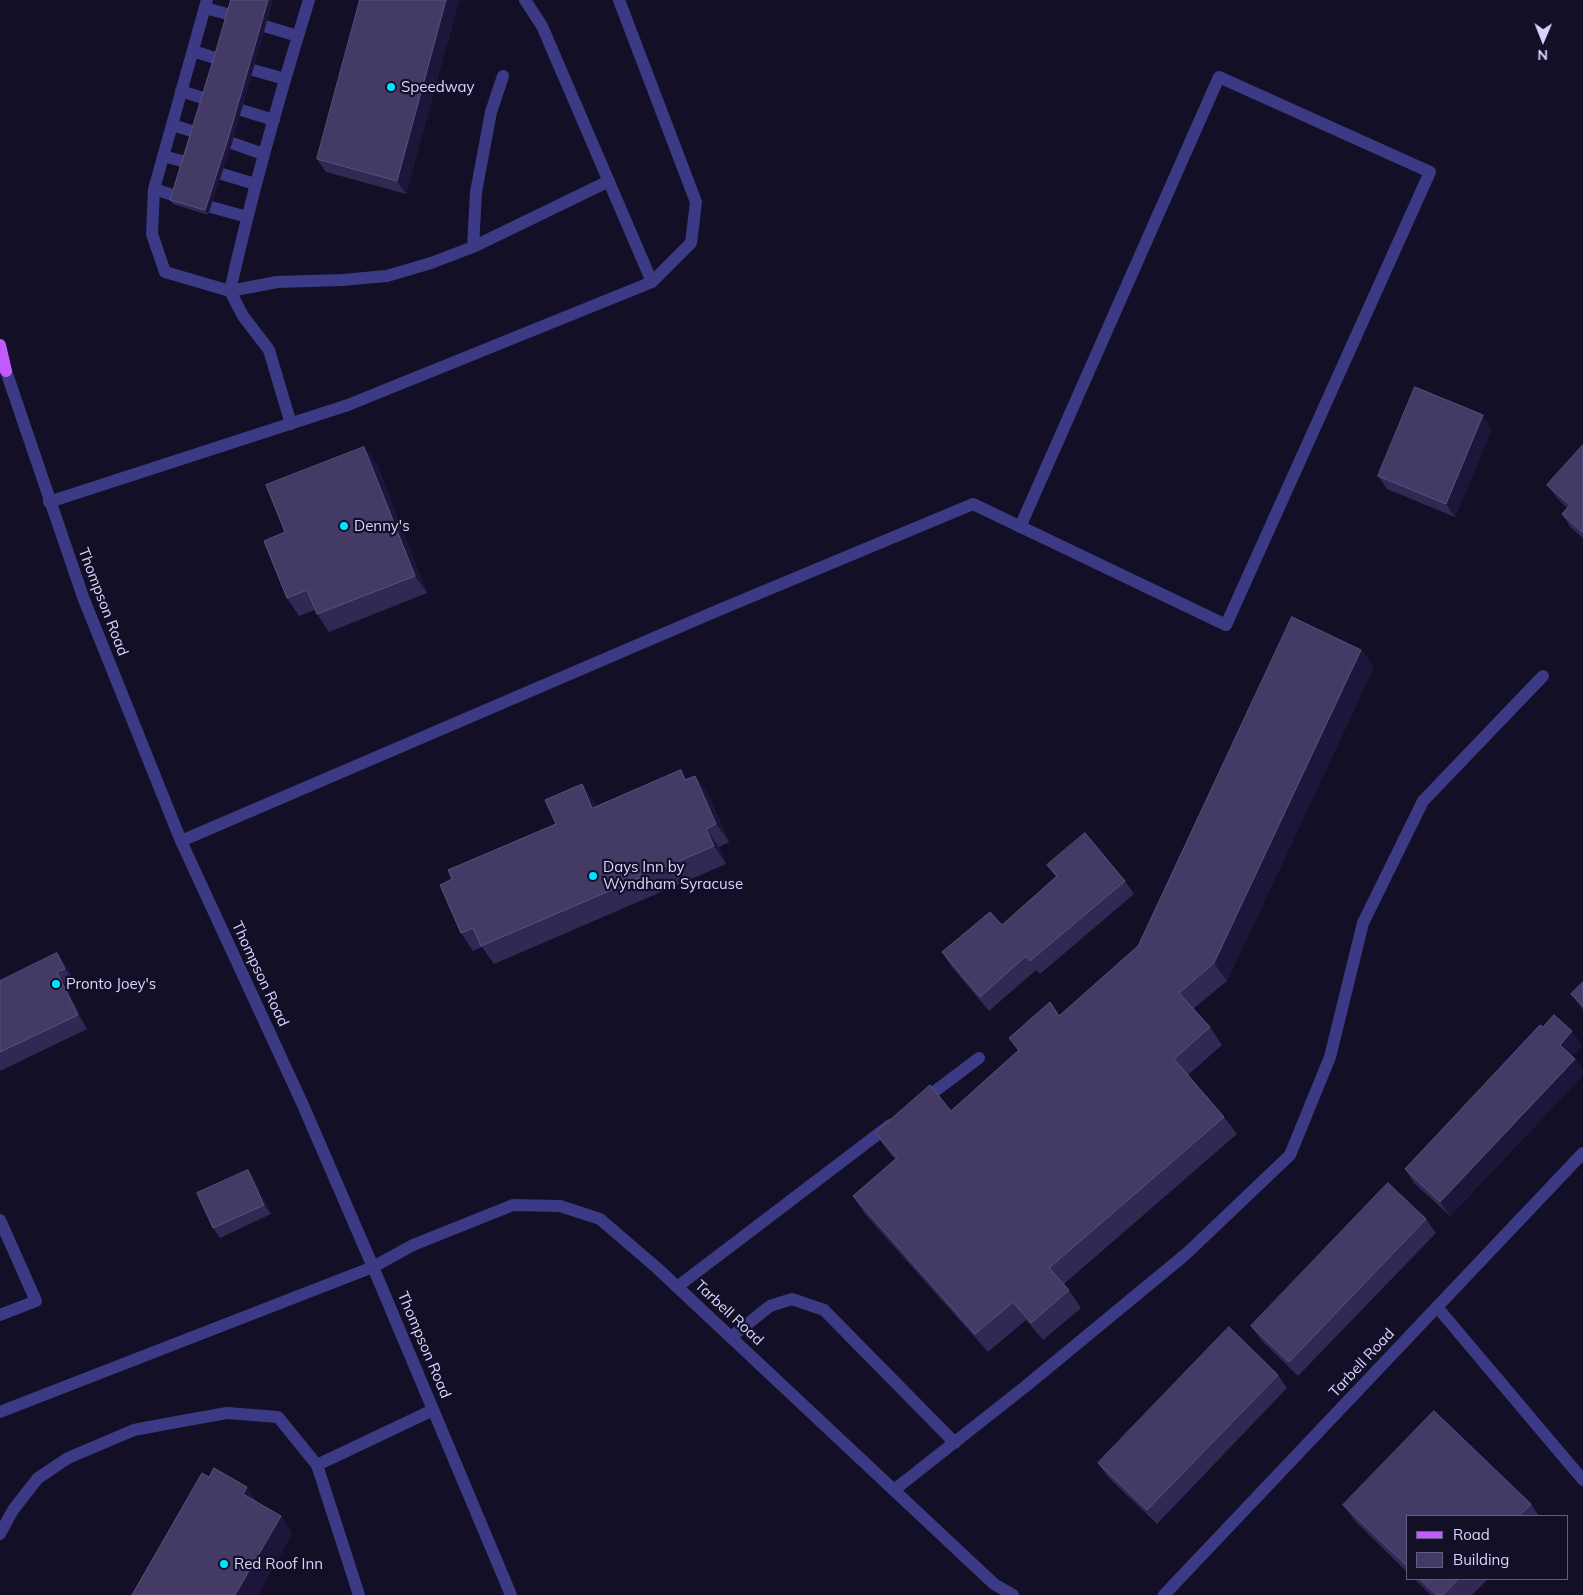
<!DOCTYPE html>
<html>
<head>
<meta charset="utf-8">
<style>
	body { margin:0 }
	#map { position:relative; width:1583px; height:1595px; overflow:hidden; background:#130f26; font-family:Mulish,sans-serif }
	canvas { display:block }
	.legend { position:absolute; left:1406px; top:1515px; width:162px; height:65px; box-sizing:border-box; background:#130f26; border:1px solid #625e7d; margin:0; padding:6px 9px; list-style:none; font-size:15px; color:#d9d4ff }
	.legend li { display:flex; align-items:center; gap:10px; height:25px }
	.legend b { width:25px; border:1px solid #625e7d }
	.north { position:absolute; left:1518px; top:15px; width:50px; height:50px; -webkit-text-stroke:4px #130f26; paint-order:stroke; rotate:181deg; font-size:14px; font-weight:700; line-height:20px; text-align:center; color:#d9d4ff }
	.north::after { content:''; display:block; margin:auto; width:18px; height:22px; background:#d9d4ff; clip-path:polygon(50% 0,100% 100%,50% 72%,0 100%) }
</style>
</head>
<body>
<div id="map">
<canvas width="1583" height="1595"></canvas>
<ul class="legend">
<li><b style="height:6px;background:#c25bff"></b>Road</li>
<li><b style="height:14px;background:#433a66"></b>Building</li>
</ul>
<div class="north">N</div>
</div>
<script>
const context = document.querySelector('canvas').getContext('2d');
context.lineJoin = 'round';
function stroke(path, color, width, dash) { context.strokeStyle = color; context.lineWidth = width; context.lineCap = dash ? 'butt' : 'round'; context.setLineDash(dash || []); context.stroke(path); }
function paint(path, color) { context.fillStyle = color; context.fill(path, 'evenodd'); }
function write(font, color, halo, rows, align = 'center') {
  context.font = font + ' Mulish,sans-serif'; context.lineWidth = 4.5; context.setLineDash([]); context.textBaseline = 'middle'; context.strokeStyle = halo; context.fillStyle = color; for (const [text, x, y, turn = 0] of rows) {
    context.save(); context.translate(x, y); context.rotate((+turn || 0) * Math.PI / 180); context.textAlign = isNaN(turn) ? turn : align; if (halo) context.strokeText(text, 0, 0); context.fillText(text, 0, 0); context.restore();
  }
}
const service = new Path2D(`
	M207,0L154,189L152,234L165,272L230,291L243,316L269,350L291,424
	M309,0C279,97 252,192 230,291L277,282L342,280L387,276L431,263L473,247L609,181
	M525,0L542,26L652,282
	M205,8L231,15
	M264,26L298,36
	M193,51L218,59
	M253,70L285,79
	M181,91L206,99
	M241,110L274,120
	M172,125L195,132
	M232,143L263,154
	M163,156L186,162
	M222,174L255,184
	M154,189L176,196
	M211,207L247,217
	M473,247L476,192L491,112L503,76
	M49,502L348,405L652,282L691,243L696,202L619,0
	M181,841L719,610L973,504L1226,625L1430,172L1219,77L1020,527
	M922,1101L979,1058
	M0,1220L36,1301L0,1315
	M677,1287L890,1125
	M1437,1307L1583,1480
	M731,1337L770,1306L792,1299L824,1310L955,1443
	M0,1412L373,1267
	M317,1465L433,1410
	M894,1490L1026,1386L1186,1254L1290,1155L1330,1057L1363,923L1423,801L1543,676
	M0,1534L13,1510L38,1478L68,1458L134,1430L182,1421L227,1413L278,1417L317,1465L359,1595`);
const minor = new Path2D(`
	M373,1267L413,1245L513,1205L560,1206L600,1219L657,1268L994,1584L1013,1595
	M1164,1595L1583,1153`);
const tertiary = new Path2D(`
	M1,362L6,371L83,597L181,841L303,1105L373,1267L511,1595`);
const primary = new Path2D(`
	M0,345L6,371`);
const wall = new Path2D(`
	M231,0H273L232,143L208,215L173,204L170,200L215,54Z
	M360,0H459L406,194L326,172L317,159Z
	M1492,429L1455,517L1387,489L1378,476Z
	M1583,445V538L1571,528L1562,514L1567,508L1557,498L1547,485Z
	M377,464L427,593L329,632L317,614L315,610L299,616L287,598L285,532Z
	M1361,650L1374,667L1227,981L1193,1009L1210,1027L1222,1045L1188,1075L1224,1117L1237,1134L1064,1284L1069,1290L1081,1308L1043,1340L1026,1320L988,1352L865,1214L853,1196L895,1159L888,1151L875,1133L951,1111L1018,1051L1009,1038L1060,1016L1138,946Z
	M695,776L708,794L729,842L719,847L726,864L494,964L482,947L473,951L461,933L452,879L556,824L582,784L594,802L596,807L687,779Z
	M1047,865L1125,881L1134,894L1040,974L1036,970L989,1011L951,966L942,952L1002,925L1056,877Z
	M67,967L74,982L66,986L87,1029L0,1071V981Z
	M1583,982V1010L1571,994Z
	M1543,1027L1582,1045L1571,1056L1575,1059L1583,1071V1075L1450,1216L1414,1183L1405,1169Z
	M254,1179L271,1214L220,1238L213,1228Z
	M1426,1219L1436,1233L1298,1376L1261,1340L1251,1326Z
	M1278,1375L1287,1388L1157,1524L1108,1477L1098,1463Z
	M1531,1504L1539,1516H1407V1572L1356,1522L1343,1505Z
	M1414,1579H1488L1472,1595H1431Z`);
const shadedWall = new Path2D(`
	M268,0H273L232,143L208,215L205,210Z
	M446,0H459L406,194L397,181Z
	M1483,415L1492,429L1455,517L1446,504Z
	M364,447L377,464L427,593L415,576Z
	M1361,650L1374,667L1227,981L1214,963Z
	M681,770L693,788L685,780Z
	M695,776L708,794L729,842L716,824Z
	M582,784L594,802L605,826L592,808Z
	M706,829L719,847L726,864L714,846Z
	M57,953L67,967L74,982L65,969Z
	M57,972L66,986L87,1029L78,1015Z
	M1572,1031L1582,1045L1569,1058L1560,1045Z
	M1575,1059L1583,1071V1075L1450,1216L1440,1202Z
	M248,1170L254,1179L271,1214L264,1205Z
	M247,1487L259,1505L243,1494Z
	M281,1516L293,1533L258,1595H235Z`);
const building = new Path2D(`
	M231,0H268L228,139L205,210L170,200L215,54Z
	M360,0H446L397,181L317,159Z
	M1415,387L1483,415L1446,504L1378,476Z
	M1583,445V533L1562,514L1570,505L1547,485Z
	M364,447L415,576L317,614L307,590L287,598L264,541L285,532L266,485Z
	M1292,617L1361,650L1214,963L1179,993L1210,1027L1174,1059L1224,1117L1049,1268L1069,1290L1031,1323L1013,1302L975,1334L853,1196L897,1158L875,1133L930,1085L951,1111L1019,1050L1009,1038L1050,1002L1059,1016L1138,946Z
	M681,770L685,780L695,776L716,824L706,829L714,846L481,946L473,928L461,933L440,885L452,879L448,870L556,824L545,800L582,784L592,808Z
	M1085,833L1125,881L1030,961L1026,956L980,997L942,952L990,912L1002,925L1057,876L1047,865Z
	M57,953L65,969L57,972L78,1015L0,1052V981Z
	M1583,982V1006L1571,994Z
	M1554,1015L1572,1031L1560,1045L1575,1059L1440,1202L1405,1169L1540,1025L1543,1027Z
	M248,1170L264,1205L213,1228L197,1193Z
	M1388,1183L1426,1219L1289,1362L1251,1326Z
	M1229,1327L1278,1375L1147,1510L1098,1463Z
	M1434,1411L1531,1504L1519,1516H1407V1566L1343,1505Z
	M214,1468L247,1487L243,1494L281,1516L235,1595H132L202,1473L209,1477Z
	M1420,1579H1458L1443,1595H1437Z`);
const markers = [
	[391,87,5,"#00e5ff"],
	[344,526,5,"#00e5ff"],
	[593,876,5,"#00e5ff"],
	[56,984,5,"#00e5ff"],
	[224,1564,5,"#00e5ff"]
];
const poiNames = [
	["Speedway",401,87],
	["Denny's",354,526],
	["Days Inn by",603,867],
	["Wyndham Syracuse",603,884],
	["Pronto Joey's",66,984],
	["Red Roof Inn",234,1564]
];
const streetNames = [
	["Thompson Road",103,602,69],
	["Thompson Road",260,974,65],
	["Tarbell Road",729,1313,43],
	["Thompson Road",424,1345,67],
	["Tarbell Road",1362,1363,-47]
];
stroke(service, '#3d3a85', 12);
stroke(minor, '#3d3a85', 12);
stroke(tertiary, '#3d3a85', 12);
stroke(primary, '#c25bff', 12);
paint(wall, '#312854');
paint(shadedWall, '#1d163a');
paint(building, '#433a66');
stroke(building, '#5a527e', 1);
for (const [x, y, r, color] of markers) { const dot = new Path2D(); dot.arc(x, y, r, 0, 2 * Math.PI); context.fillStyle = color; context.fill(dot); stroke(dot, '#130f26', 2); }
write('15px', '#d9d4ff', '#130f26', poiNames, 'left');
write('15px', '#d9d4ff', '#130f26', streetNames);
</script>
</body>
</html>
